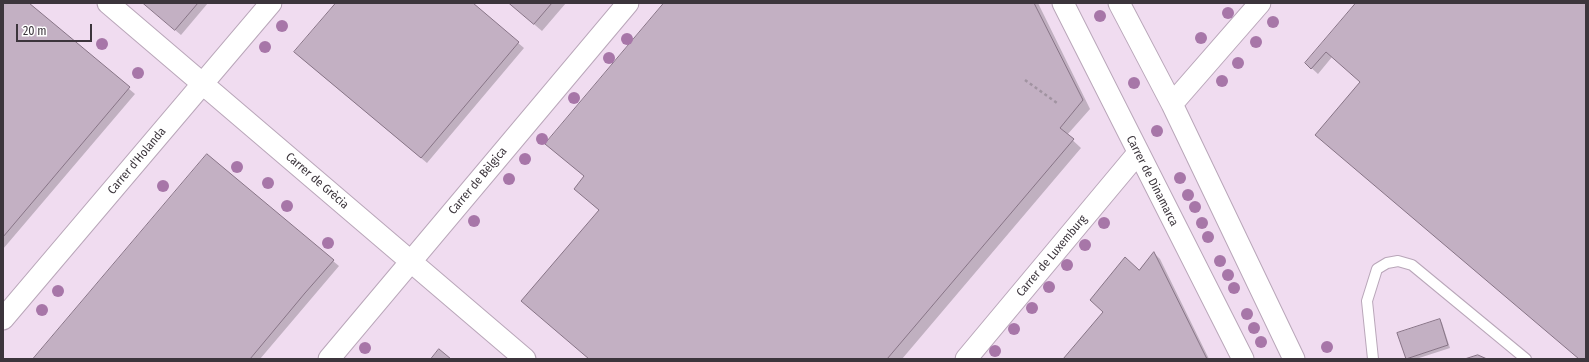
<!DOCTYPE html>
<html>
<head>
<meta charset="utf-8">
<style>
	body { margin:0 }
	#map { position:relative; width:1589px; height:362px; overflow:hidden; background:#f0dcf0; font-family:"Fira Sans Condensed",sans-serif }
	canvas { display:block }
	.frame { position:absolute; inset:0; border:4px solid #3c353c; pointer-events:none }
	.scale { position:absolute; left:16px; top:24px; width:76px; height:18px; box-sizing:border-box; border:2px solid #3c353c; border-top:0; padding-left:5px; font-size:12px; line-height:14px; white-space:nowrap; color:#3c353c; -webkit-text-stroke:3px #fff; paint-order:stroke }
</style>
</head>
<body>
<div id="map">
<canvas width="1589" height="362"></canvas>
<div class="frame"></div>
<div class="scale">20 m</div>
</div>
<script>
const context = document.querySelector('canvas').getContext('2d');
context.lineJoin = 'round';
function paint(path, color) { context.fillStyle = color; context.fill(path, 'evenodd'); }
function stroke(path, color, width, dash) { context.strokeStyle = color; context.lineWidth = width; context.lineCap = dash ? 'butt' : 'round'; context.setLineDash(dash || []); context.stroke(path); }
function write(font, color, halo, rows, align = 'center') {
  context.font = font + ' "Fira Sans Condensed",sans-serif'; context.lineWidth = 3; context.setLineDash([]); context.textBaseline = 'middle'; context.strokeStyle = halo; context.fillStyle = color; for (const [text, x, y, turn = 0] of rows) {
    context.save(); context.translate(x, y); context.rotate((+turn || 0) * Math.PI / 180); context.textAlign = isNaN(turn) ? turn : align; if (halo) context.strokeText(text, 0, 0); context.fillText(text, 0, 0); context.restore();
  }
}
const shadow = new Path2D(`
	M3,3H28L135,94L3,249Z
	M143,3H208L181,35Z
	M337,3H471L524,48L427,163L301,58Z
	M509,3H566L542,31Z
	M666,3H1038L1090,109L1067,135L1081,148L902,359H590L600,211L583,196L585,177L554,151Z
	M1357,3H1586V359H1579L1361,82L1332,57L1318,74L1306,63Z
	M1154,253L1160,259L1209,359H1064Z
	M333,261L339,266L260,359H34Z
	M1440,320L1442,323L1450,348L1416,359H1407V358Z`);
const building = new Path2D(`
	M3,3H29L130,87L3,237Z
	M143,3H198L175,30Z
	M336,3H473L519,42L421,158L294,52Z
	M509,3H552L534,24Z
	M664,3H1034L1083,100L1060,128L1074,139L887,359H589L521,301L599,210L574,189L584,176L545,144Z
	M1356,3H1586V359H1579L1315,135L1360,82L1326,52L1311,69L1305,63Z
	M207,154L334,260L305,293L250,359H33Z
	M1154,252L1207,359H1063L1103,312L1090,300L1125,257L1139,270Z
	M1440,319L1448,345L1406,359L1397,333Z
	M439,349L451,359H431Z
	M1478,355L1487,359H1465Z`);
const path = new Path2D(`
	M1025,80L1057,103`);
const lane = new Path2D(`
	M1373,359L1367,301L1377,269L1387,263L1398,261L1412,265L1526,359`);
const street = new Path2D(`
	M108,3L525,359
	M1063,3L1243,359
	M1119,3L1172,104L1294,359
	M1172,104L1260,3
	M3,319L271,3
	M329,359L628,3
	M966,359L1138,153`);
const trees = [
	[1228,13],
	[1100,16],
	[1273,22],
	[282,26],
	[1201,38],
	[627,39],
	[1256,42],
	[102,44],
	[265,47],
	[609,58],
	[1238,63],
	[138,73],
	[1222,81],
	[1134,83],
	[574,98],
	[1157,131],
	[542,139],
	[525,159],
	[237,167],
	[1180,178],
	[509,179],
	[268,183],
	[163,186],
	[1188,195],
	[287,206],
	[1195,207],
	[474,221],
	[1104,223],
	[1202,223],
	[1208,237],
	[328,243],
	[1085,245],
	[1220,261],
	[1067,265],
	[1228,275],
	[1049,287],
	[1234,288],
	[58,291],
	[1032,308],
	[42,310],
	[1247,314],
	[1254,328],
	[1014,329],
	[1261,342],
	[1327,347],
	[365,348],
	[995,351]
];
const streetNames = [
	["Carrer d'Holanda",137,161,-50],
	["Carrer de Grècia",317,181,41],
	["Carrer de Bèlgica",478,181,-50],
	["Carrer de Dinamarca",1152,181,63],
	["Carrer de Luxemburg",1052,256,-50]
];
paint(shadow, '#0003');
paint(building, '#c3b0c3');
stroke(building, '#877486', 1);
stroke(lane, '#b9a6b9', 12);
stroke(street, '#b9a6b9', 23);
stroke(path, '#a193a1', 2.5, [3, 3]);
stroke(lane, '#fff', 10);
stroke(street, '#fff', 21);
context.fillStyle = '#a776a8';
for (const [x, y] of trees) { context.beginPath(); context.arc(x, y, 6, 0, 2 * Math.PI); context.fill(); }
write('12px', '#3c353c', '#fff', streetNames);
</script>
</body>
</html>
